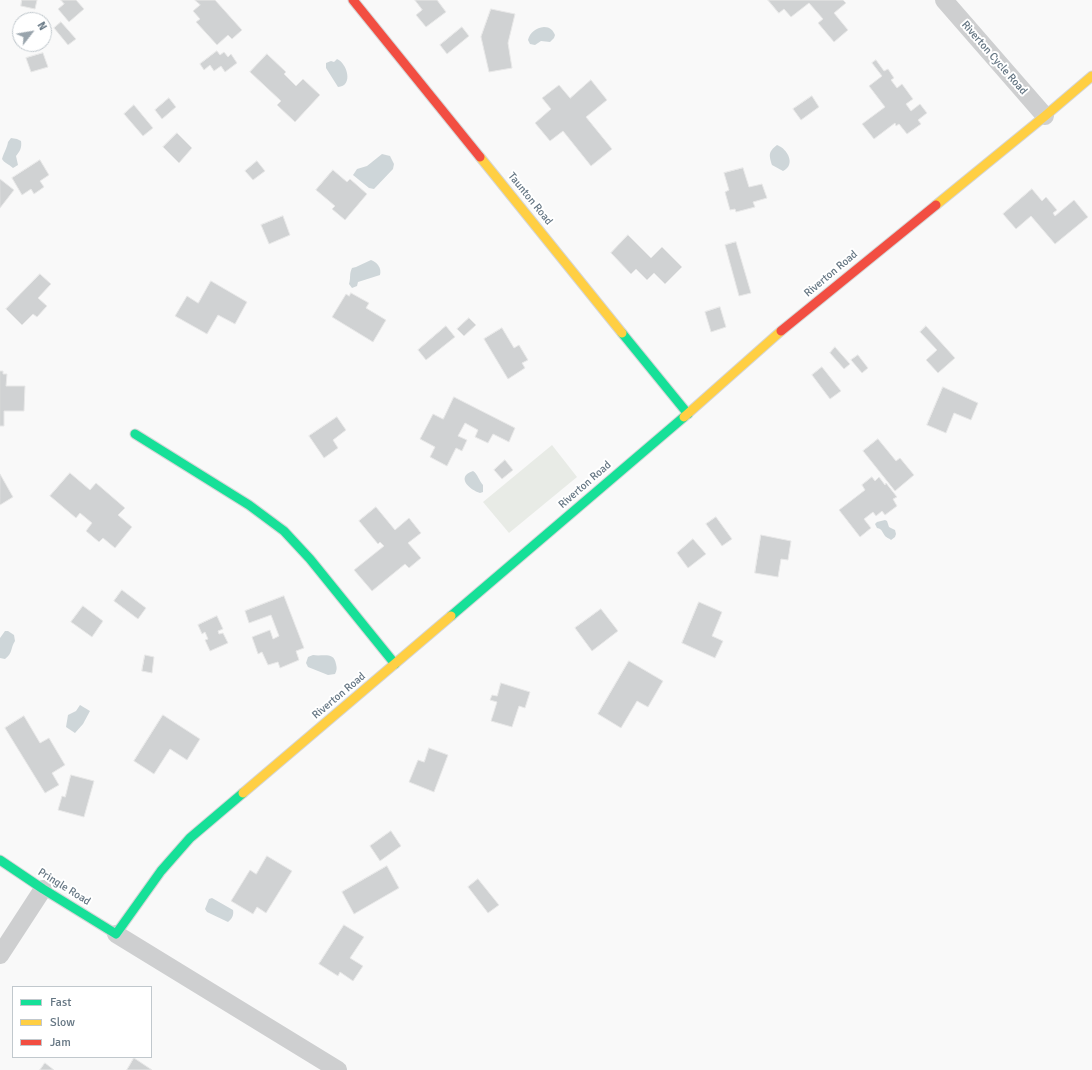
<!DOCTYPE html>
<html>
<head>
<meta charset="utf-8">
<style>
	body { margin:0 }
	#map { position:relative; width:1092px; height:1070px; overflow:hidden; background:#f9f9f9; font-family:Signika,sans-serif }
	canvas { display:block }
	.legend { position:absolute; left:12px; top:986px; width:140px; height:72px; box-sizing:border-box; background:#fff; border:1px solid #c1c8cd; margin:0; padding:5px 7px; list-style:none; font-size:12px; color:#657683 }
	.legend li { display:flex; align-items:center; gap:8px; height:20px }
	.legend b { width:20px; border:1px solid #c1c8cd }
	.north { position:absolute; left:12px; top:12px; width:40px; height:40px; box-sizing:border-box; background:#fff; border:1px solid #c1c8cd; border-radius:50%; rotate:59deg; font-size:11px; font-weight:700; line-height:16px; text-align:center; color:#657683 }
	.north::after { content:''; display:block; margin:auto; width:14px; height:18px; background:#99a4ac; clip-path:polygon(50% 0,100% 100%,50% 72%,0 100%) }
</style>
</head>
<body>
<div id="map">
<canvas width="1092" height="1070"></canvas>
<ul class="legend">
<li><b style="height:5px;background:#16e098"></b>Fast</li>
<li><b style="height:5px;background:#ffcf43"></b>Slow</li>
<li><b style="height:5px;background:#f24e42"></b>Jam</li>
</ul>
<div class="north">N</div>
</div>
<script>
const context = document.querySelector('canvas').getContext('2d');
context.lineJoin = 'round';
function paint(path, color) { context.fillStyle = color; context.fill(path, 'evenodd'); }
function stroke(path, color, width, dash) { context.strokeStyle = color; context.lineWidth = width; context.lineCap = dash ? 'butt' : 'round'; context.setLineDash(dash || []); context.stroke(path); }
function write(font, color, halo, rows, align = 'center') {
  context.font = font + ' Signika,sans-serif'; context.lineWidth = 4; context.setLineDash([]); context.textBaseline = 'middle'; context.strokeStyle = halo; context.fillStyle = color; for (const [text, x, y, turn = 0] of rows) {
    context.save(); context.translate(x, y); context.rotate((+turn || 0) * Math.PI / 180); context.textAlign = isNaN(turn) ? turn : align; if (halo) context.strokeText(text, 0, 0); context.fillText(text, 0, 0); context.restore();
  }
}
const green = new Path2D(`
	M552,445L577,477L509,533L483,502Z`);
const water = new Path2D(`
	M544,27C550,27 553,30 555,35L554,38L550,42L541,41L535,45L530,44L528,40C530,32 536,28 544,27Z
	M337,59C347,63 354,86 338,87L326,68V63L331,61L334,62Z
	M11,138L17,139L21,141C22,148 20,151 16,156L18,165L13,168C9,164 4,163 2,159C4,152 7,148 8,142Z
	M777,145C788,149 796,165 783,171L772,165C769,155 768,152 777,145Z
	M382,154L390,156L394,164L393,169L374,189L369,188L353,175L357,169L367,166Z
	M371,260C377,262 382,268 380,275L358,282L357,286L352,288L349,284C351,278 349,274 352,268L356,267Z
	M473,471C478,474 479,481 483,485V492L480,493C470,490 455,477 473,471Z
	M885,520L887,521L889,527L895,530L896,534L895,537L891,540C890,539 886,537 886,537C882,533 883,529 877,528L875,524L877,522Z
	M5,631H8L14,635L15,641C10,649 13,653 5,659L0,658V638Z
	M313,655C322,657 334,651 336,664C337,668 337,670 335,674L328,675L308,667L306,663L308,657Z
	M80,705L90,711L83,724L75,733L66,727L68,715L76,711Z
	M212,898L233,910C234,915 232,919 228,922L207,912L205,909L209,899Z`);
const building = new Path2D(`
	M22,0H37L35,9L21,6Z
	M61,0H76L84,9L69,22L58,9L64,4Z
	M195,0H215L242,30L232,39L228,35L217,45L196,22L200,19L193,11L200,5Z
	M415,0H437L446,12L426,27L416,15L422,10Z
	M768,0H843L846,3L834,13L848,30L834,42L818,23L823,19L809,3L791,17L784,9L779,13Z
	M491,9L515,14L508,43L512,68L489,72L481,37Z
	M61,22L76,39L68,45L54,28Z
	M462,27L469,36L447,54L440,45Z
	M217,51L220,55L224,52L228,57L231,54L237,63L225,72L221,66L214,71L210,65L204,70L200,64Z
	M43,53L48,67L31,72L26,58Z
	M267,54L286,72L284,74L296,86L303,79L320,95L295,122L277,105L281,101L250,72Z
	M876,60L884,71L888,69L894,78L891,80L897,88L902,84L913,99L906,104L911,111L920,104L927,113L918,120L921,124L907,134L899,124L896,126L895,123L874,139L862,124L885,107L869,86L882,76L872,63Z
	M591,80L607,100L586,117L612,149L591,166L563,131L550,141L535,123L551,109L542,98L559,85L570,98Z
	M812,96L819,107L801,120L793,109Z
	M169,98L176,107L162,119L155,110Z
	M134,105L153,128L143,136L124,114Z
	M177,133L192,148L179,163L163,147Z
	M40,160L49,175L40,181L44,187L34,194L31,189L22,195L12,178Z
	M257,161L265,171L253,180L245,171Z
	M743,168L749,187L762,184L767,198L753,202L755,207L736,212L735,209L730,210L725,192L729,190L724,173Z
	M333,170L347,182L350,179L367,194L345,220L332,209L335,206L316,190Z
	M0,179L14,190L0,208Z
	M1032,189L1042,201L1046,197L1057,210L1053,213L1055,216L1074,200L1088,217L1055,244L1031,216L1016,229L1003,214Z
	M283,216L290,235L269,244L261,225Z
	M628,235L651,258L662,247L682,267L665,284L654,273L647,280L636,269L631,274L611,253Z
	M736,242L751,293L739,296L725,245Z
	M40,274L51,284L38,298L47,306L37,317L33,314L22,325L6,309Z
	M211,281L247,302L235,324L218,315L207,334L175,316L187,296L198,303Z
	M351,293L369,303L366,308L386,320L373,342L332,317L346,294L349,296Z
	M720,307L726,327L711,332L705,312Z
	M469,318L476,325L464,336L457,329Z
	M446,326L455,337L426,360L418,350Z
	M926,326L955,358L938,373L926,360L937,350L920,332Z
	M502,328L514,348L519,345L528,360L522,363L525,368L508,379L484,339Z
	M835,347L850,364L844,369L830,353Z
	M858,355L868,368L862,373L851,360Z
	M822,367L841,391L830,399L812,375Z
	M0,371H3V374H7L6,386H25L24,411H4V426H0Z
	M943,387L978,403L971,420L954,413L946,433L927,425Z
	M454,397L515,428L509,442L493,434L488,443L475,437L478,430L465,423L458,436L467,440L462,451L456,448L447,466L430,457L435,447L420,439L433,414L443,419Z
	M337,417L346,430L333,440L338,448L324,458L309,436Z
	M878,439L896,461L900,458L914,475L895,491L863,451Z
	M505,460L513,470L502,479L494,470Z
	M70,473L90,490L96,483L125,508L118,515L132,527L115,548L103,538L99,542L86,531L92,523L80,513L76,518L50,496Z
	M0,474L13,497L0,505Z
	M872,477L875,481L879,477L885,485L886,483L897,497L893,499L897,506L885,515L882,511L876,516L873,512L864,519L871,528L860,537L839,510L865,490L862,485Z
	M376,507L395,530L409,518L421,533L408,543L421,558L409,568L405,564L372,591L354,570L384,546L380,542L378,544L359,521Z
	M716,517L732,539L722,546L706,524Z
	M761,535L791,541L788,560L781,559L778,577L755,573Z
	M693,539L706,554L688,568L677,553Z
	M122,590L146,608L138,619L114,601Z
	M284,596L304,648L296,651L299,660L280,668L278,662L268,665L262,652L258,654L252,637L270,630L273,639L279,636L271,615L249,623L245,611Z
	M699,602L722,612L712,636L723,641L715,658L682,643Z
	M83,606L103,621L92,637L71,622Z
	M601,609L618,631L592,651L575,628Z
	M217,616L223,629L218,631L219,634L223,633L228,643L210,651L205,640L208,639L205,632L202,634L198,625Z
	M145,655L154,657L152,673L142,671Z
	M629,661L663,681L648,707L637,701L621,728L598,714Z
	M501,683L530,692L525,708L519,706L512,727L491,721L497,702L490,700L492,695L497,696Z
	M163,715L200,739L187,760L170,749L154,774L134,761Z
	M24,716L40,743L49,738L65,765L52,773L59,785L45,793L5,728Z
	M429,748L448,755L434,792L409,782L418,760L424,762Z
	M71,775L94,781L84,817L58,810L62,796L65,797Z
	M391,831L401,846L380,861L370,846Z
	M267,856L292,871L266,913L257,907L253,914L231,901L250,870L256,874Z
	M387,866L399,888L354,914L342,892Z
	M478,879L499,905L488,913L468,887Z
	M344,925L364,937L350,958L363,966L353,981L340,972L338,976L319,964Z
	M134,1058L152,1070H127Z
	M45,1063L54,1070H40Z`);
const street = new Path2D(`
	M944,0L1045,116
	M116,934L338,1070
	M0,955L43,889`);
const fast = new Path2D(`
	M622,333L688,414
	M135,434L249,505L284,531L310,559L395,664
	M451,616L684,417
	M0,860L43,889L116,934L161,871L190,838L243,793`);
const slow = new Path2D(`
	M480,157L622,333
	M936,205L1045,116L1092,76
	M684,417L781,331
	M243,793L451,616`);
const jam = new Path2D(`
	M353,0L480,157
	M781,331L936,205`);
const streetNames = [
	["Riverton Cycle Road",994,58,49],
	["Taunton Road",530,199,51],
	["Riverton Road",831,274,-40],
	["Riverton Road",585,485,-41],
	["Riverton Road",339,696,-40],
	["Pringle Road",64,887,32]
];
paint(green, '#e8ebe6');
paint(water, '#ced6d9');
paint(building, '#d0d2d3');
stroke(building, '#e8e8e8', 1);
stroke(fast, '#d5d6d7', 11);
stroke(slow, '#d5d6d7', 11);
stroke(jam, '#d5d6d7', 11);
stroke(street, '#cecfd0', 18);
stroke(fast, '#16e098', 9);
stroke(slow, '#ffcf43', 9);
stroke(jam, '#f24e42', 9);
write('11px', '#657683', '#fff', streetNames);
</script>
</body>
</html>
